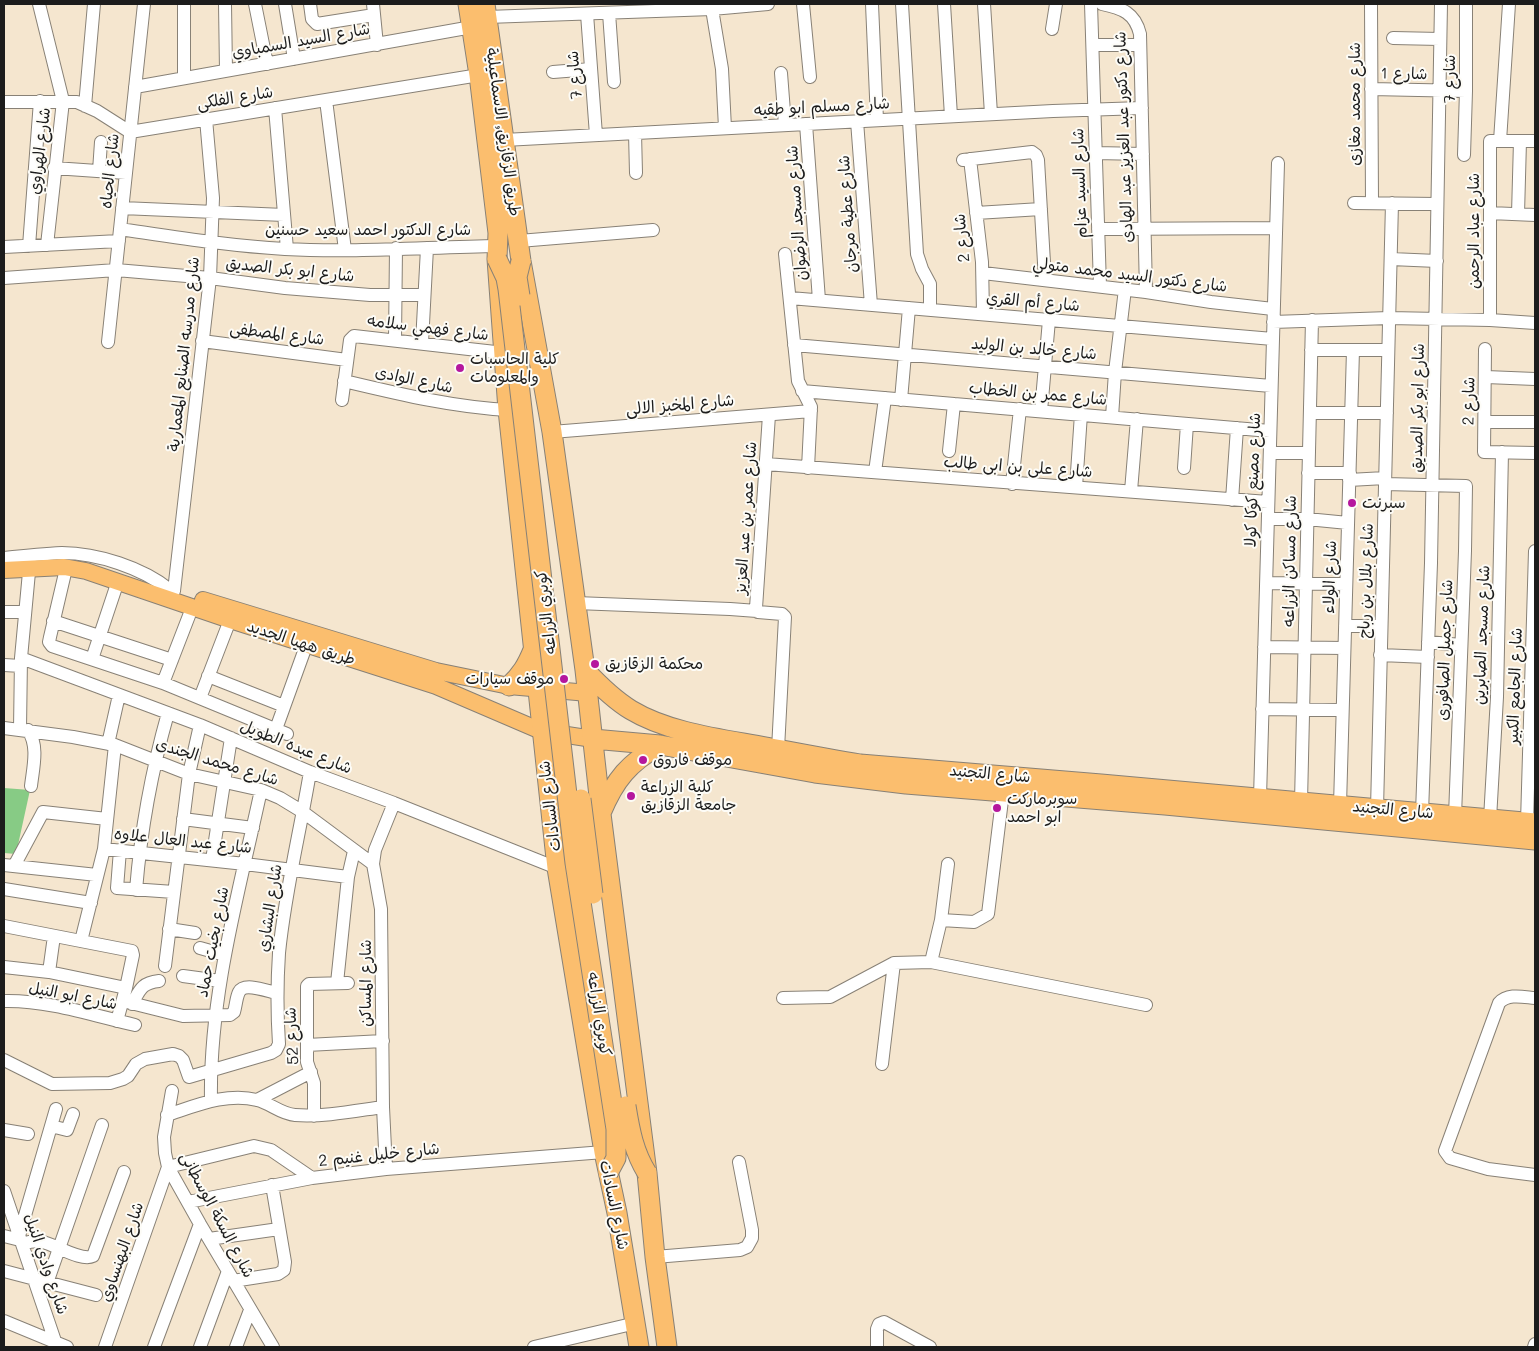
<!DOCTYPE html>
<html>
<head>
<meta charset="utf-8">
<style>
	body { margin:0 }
	#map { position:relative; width:1539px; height:1351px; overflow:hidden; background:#f5e6cf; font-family:Mali,sans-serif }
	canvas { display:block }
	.frame { position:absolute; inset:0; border:5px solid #1c1c1c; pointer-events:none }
</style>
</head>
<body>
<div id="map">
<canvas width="1539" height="1351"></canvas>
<div class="frame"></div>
</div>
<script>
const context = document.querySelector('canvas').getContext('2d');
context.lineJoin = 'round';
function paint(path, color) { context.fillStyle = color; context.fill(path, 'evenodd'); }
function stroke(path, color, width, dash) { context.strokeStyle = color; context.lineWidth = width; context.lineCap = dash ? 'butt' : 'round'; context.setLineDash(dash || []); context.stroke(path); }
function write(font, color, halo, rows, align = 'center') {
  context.font = font + ' Mali,"Playpen Sans Arabic",sans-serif'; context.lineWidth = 4; context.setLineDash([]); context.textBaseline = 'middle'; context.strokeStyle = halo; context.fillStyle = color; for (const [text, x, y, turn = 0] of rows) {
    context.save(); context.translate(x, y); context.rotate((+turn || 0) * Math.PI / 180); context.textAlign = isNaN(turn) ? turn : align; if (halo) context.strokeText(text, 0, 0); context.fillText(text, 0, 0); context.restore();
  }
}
const green = new Path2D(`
	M4,788L30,790L16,854L4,853Z`);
const minor = new Path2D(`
	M39,4L63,101L47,245
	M184,4V78
	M225,4L226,71
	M255,4L267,64
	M285,4L294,59
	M310,4L312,19L317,24L374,15
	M373,4L377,45
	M803,4L810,77
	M872,4L877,120
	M902,4L917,254L922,269L930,284V310
	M944,4L951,116
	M984,4L991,114
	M1091,4L1100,286
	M1102,4C1122,8 1135,13 1140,34L1146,292
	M1371,4L1372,203
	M712,9L722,69L725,128
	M609,13L614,82
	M587,14L596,135
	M487,17L712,9L768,4
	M1052,29L1056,4
	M1393,38L1440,39
	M1093,45H1140
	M553,72L591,69
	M781,73L785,125
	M135,87L472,27
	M1371,89L1466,91
	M326,100L345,250
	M4,102H77L97,111L130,132L479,75
	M85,106L94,4
	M275,108L287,249
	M857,121L871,305
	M806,124L819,300
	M635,133L636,173
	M504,140L1053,111L1142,108
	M1500,141L1509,4
	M1096,153L1143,154
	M1464,155L1466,91V4
	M970,159L982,262L983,314
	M963,160L1032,152L1036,155L1038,160L1045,280
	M54,168L126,173
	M99,171L101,142
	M1354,203L1437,204
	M122,208L284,215
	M976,213L1041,209
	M1490,213L1535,215
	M1518,214L1520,141
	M120,229C175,237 230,246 285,249C355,253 428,247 498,246
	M1098,229L1276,228
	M519,241L653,230
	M29,246L40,101
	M4,247L119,241
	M785,254L798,381L811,407L808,468
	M1391,259L1437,261
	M983,273L1146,292L1211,302L1273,309
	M4,278L116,270L210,278L285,288L370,295H424
	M790,298L1273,339
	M1490,320V141H1535
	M1273,322L1389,318L1490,320L1535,323
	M395,340L396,248
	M202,341L347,360
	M108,342L144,4
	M422,343L427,248
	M794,345L1271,386
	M1485,349L1484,452L1535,453
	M1311,350H1388
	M1486,377L1535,379
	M344,381C399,394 452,407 508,410
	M802,391L1270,431
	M342,400L350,340L354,336L504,353
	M901,400L909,308
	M1041,411L1049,320
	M1310,413H1387
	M769,415L756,608L758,612L782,614L785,617L778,749
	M1112,417L1115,372L1125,289
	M1485,422H1535
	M552,432L811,411
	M949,451L954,404
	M1270,453H1309
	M766,464L1268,502
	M1184,468L1187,424
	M875,472L885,398
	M1308,473H1350
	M1349,480L1385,478
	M1012,484L1020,409
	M1385,484L1466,486L1465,551L1455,816
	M1076,487L1081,414
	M1131,491L1137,419
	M1232,500L1237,428
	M1268,519H1307L1348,523
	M4,558C23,556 43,554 62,553C97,553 143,568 170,590
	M65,573L50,637L49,642L52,646L163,683L287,734
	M1266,583L1346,584
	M174,591L210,278L213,198L206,119
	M576,603L730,609L757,611
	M4,612H25
	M53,621L172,660
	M1345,626H1381
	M1428,642L1461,645
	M1264,647L1344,648
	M1380,655L1428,657
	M21,658L200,725L310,772L394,803L557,868
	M92,659L116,587
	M4,665L21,666
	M208,676L284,706
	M163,683L192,608
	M200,698L230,620
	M1262,709L1342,710
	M4,728L73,737L115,745L189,774L261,790L280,798L303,812L373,864
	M20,729L21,658L29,572
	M276,729L306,646
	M28,730C39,746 33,768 31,786
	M108,744L119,695
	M1260,798L1278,163
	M1301,802L1312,320
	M1340,805L1353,350
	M1377,809L1392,203
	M1422,813L1431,563L1441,4
	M183,819L253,828
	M1490,819L1497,697L1502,452
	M1527,822L1535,551
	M104,849L245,864L348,877
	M120,850L117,888L174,892
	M212,860L231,738
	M4,865L97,875
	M14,866L43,812L107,819
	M4,889L91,903
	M136,890C141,828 151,773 168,713
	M941,920L974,922L988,914L1003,792
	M4,926L132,951L133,955L126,988L117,1021
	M169,929L195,933
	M81,941L104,849L115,745
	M200,948L225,955
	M931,962L941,920L948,864
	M165,966L189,774L200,725
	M4,967L49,972L126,988
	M49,972L54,936
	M183,976L220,981
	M337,983L348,877L354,851
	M783,998L830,997L894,963L931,962L1146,1005
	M1535,998C1523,997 1508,993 1499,1003L1445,1151L1450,1158L1488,1169L1535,1175
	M4,1001C48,1000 92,1015 135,1025
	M123,1001L183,1016L230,1015L234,1012C236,1006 236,998 239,992C244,982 267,991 277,993
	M132,1004C140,990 141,983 159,981
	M307,1045L383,1041
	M4,1060L52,1084L110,1083L123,1079L128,1076L136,1064L145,1059L173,1054L179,1056L183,1060L189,1077L271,1053L276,1050L279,1044C277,1014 277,983 279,953C285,892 300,832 310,772
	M882,1064L894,963
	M172,1091L164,1137L165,1153L168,1167L200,1224L273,1347
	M257,1100L311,1072
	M211,1101C209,996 239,892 261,790
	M167,1115C195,1106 227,1092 257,1100C270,1103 281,1114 295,1115C324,1117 354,1111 383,1107
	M314,1116V1083L307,1062V986L309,984L348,983
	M51,1126L67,1130L73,1114
	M4,1130L28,1134
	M386,1169L383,1107L381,909L373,864L375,850L394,803
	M4,1191L57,1347
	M188,1202L312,1178
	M4,1236L20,1240
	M19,1236L56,1109
	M209,1239L279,1229
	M22,1244C29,1242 35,1240 42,1242C55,1244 81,1262 93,1256L124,1172
	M655,1257L740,1250L747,1247L752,1238V1230L739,1162
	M4,1271L96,1295
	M233,1281L278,1274L284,1270L285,1262L272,1185
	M47,1283L102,1125
	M4,1321L67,1347
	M105,1347L168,1167L254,1146L271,1150L312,1178L386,1169L604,1152
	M154,1347L200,1224
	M200,1347L228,1271
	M236,1347L250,1310
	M534,1347L636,1323
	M877,1347V1329L879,1324L884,1322L930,1347
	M1534,1347L1535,1344`);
const major = new Path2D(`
	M4,570L64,567L86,571L230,620L436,686L541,731L593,739
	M203,600L436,671L509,686L588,693`);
const highway = new Path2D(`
	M468,4L479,75L498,233L497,259L508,410L557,868L604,1152L617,1213L639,1347
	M485,4L521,261L552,432L585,670L601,814L647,1173L655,1257L667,1347
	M585,670C599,685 613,699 631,710C669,733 723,739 766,747C798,753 829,759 860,764L1101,784L1535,823
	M509,686C521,675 527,665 533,650
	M593,739L660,745L815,773L906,784L1165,805L1535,840
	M601,813C615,779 629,763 660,745`);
const highwayBridge = new Path2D(`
	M497,259L506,278L508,289L575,863L616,1129V1158L608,1173
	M520,296L517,277L521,261
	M581,799L593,894
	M626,1106C630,1131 634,1152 647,1173`);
const markers = [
	[460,368,5,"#b5179e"],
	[1352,503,5,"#b5179e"],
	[595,664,5,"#b5179e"],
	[564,679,5,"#b5179e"],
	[643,760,5,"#b5179e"],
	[631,796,5,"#b5179e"],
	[997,808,5,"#b5179e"]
];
const streetNames = [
	["شارع السيد السمباوي",301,41,-10],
	["شارع 1",1404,74,1],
	["شارع 7",575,75,-95],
	["شارع 7",1450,79,-90],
	["شارع الفلكى",235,98,-9],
	["شارع محمد مغازى",1355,104,-90],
	["شارع مسلم ابو طقيه",822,107,-3],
	["طريق الزقازيق, الاسماعيلية",503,132,82],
	["شارع دكتور عبد العزيز عبد الهادى",1124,137,-92],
	["شارع الهراوي",40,151,-83],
	["شارع الحياه",110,171,-84],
	["شارع السيد عزام",1080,183,-92],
	["شارع مسجد الرضوان",797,213,-94],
	["شارع عطية مرجان",848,214,-94],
	["شارع الدكتور احمد سعيد حسنين",368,230],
	["شارع عباد الرحمن",1474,231,-90],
	["شارع 2",962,238,-96],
	["شارع ابو بكر الصديق",290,270,6],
	["شارع دكتور السيد محمد متولي",1130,275,7],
	["شارع أم القري",1033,302,5],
	["شارع فهمي سلامه",428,328,7],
	["شارع المصطفى",277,334,7],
	["شارع خالد بن الوليد",1034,349,5],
	["شارع مدرسه الصنايع المعمارية",184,354,-84],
	["شارع الوادى",414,380,12],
	["شارع عمر بن الخطاب",1038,394,5],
	["شارع 2",1469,401,-89],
	["شارع المخبز الالى",680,405,-5],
	["شارع ابو بكر الصديق",1418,408,-89],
	["شارع على بن ابى طالب",1018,467,4],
	["شارع مصنع كوكا كولا",1253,480,-88],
	["شارع عمر بن عبد العزيز",746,518,-86],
	["شارع مساكن الزراعه",1290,561,-89],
	["شارع الولاء",1330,577,-88],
	["شارع بلال بن رباح",1366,581,-88],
	["كوبري الزراعه",546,612,-97],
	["شارع مسجد الصابرين",1482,635,-88],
	["طريق ههيا الجديد",301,643,18],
	["شارع جميل الصافورى",1445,650,-88],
	["شارع الجامع الكبير",1515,686,-88],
	["شارع عبده الطويل",296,747,22],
	["شارع محمد الجندى",217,762,17],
	["شارع التجنيد",990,774,5],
	["شارع السادات",550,806,-97],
	["شارع التجنيد",1393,810,5],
	["شارع عبد العال علاوه",183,841,6],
	["شارع البشاري",270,908,-81],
	["شارع بخيت حماد",213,942,-79],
	["شارع المساكن",366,983,-90],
	["شارع ابو النيل",73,996,11],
	["كوبري الزراعه",599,1014,81],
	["شارع 52",292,1036,-93],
	["شارع خليل غنيم 2",379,1155,-6],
	["شارع السادات",614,1205,78],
	["شارع السكة الوسطانى",217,1215,62],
	["شارع البهنساوي",122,1252,-71],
	["شارع وادي النيل",46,1264,71]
];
const poiNames = [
	["كلية الحاسبات",470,359],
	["والمعلومات",470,377],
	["سبرنت",1362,503],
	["محكمة الزقازيق",605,664],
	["موقف سيارات",554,679,"right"],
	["موقف فاروق",653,760],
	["كلية الزراعة",641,787],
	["جامعة الزقازيق",641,805],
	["سوبرماركت",1007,799],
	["ابو احمد",1007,817]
];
paint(green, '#87cb85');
stroke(minor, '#888176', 14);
stroke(major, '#888176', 18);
stroke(highway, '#888176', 21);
stroke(minor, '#fff', 12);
stroke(major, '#fbbe6e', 16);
stroke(highway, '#fbbe6e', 19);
stroke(highwayBridge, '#888176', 21, []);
stroke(highwayBridge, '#fbbe6e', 19);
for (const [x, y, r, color] of markers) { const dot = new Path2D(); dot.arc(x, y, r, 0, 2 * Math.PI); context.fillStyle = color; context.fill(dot); stroke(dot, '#fdfcf7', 2); }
write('16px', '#1c1c1c', '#fdfcf7', streetNames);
write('16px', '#1c1c1c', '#fdfcf7', poiNames, 'left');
</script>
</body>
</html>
